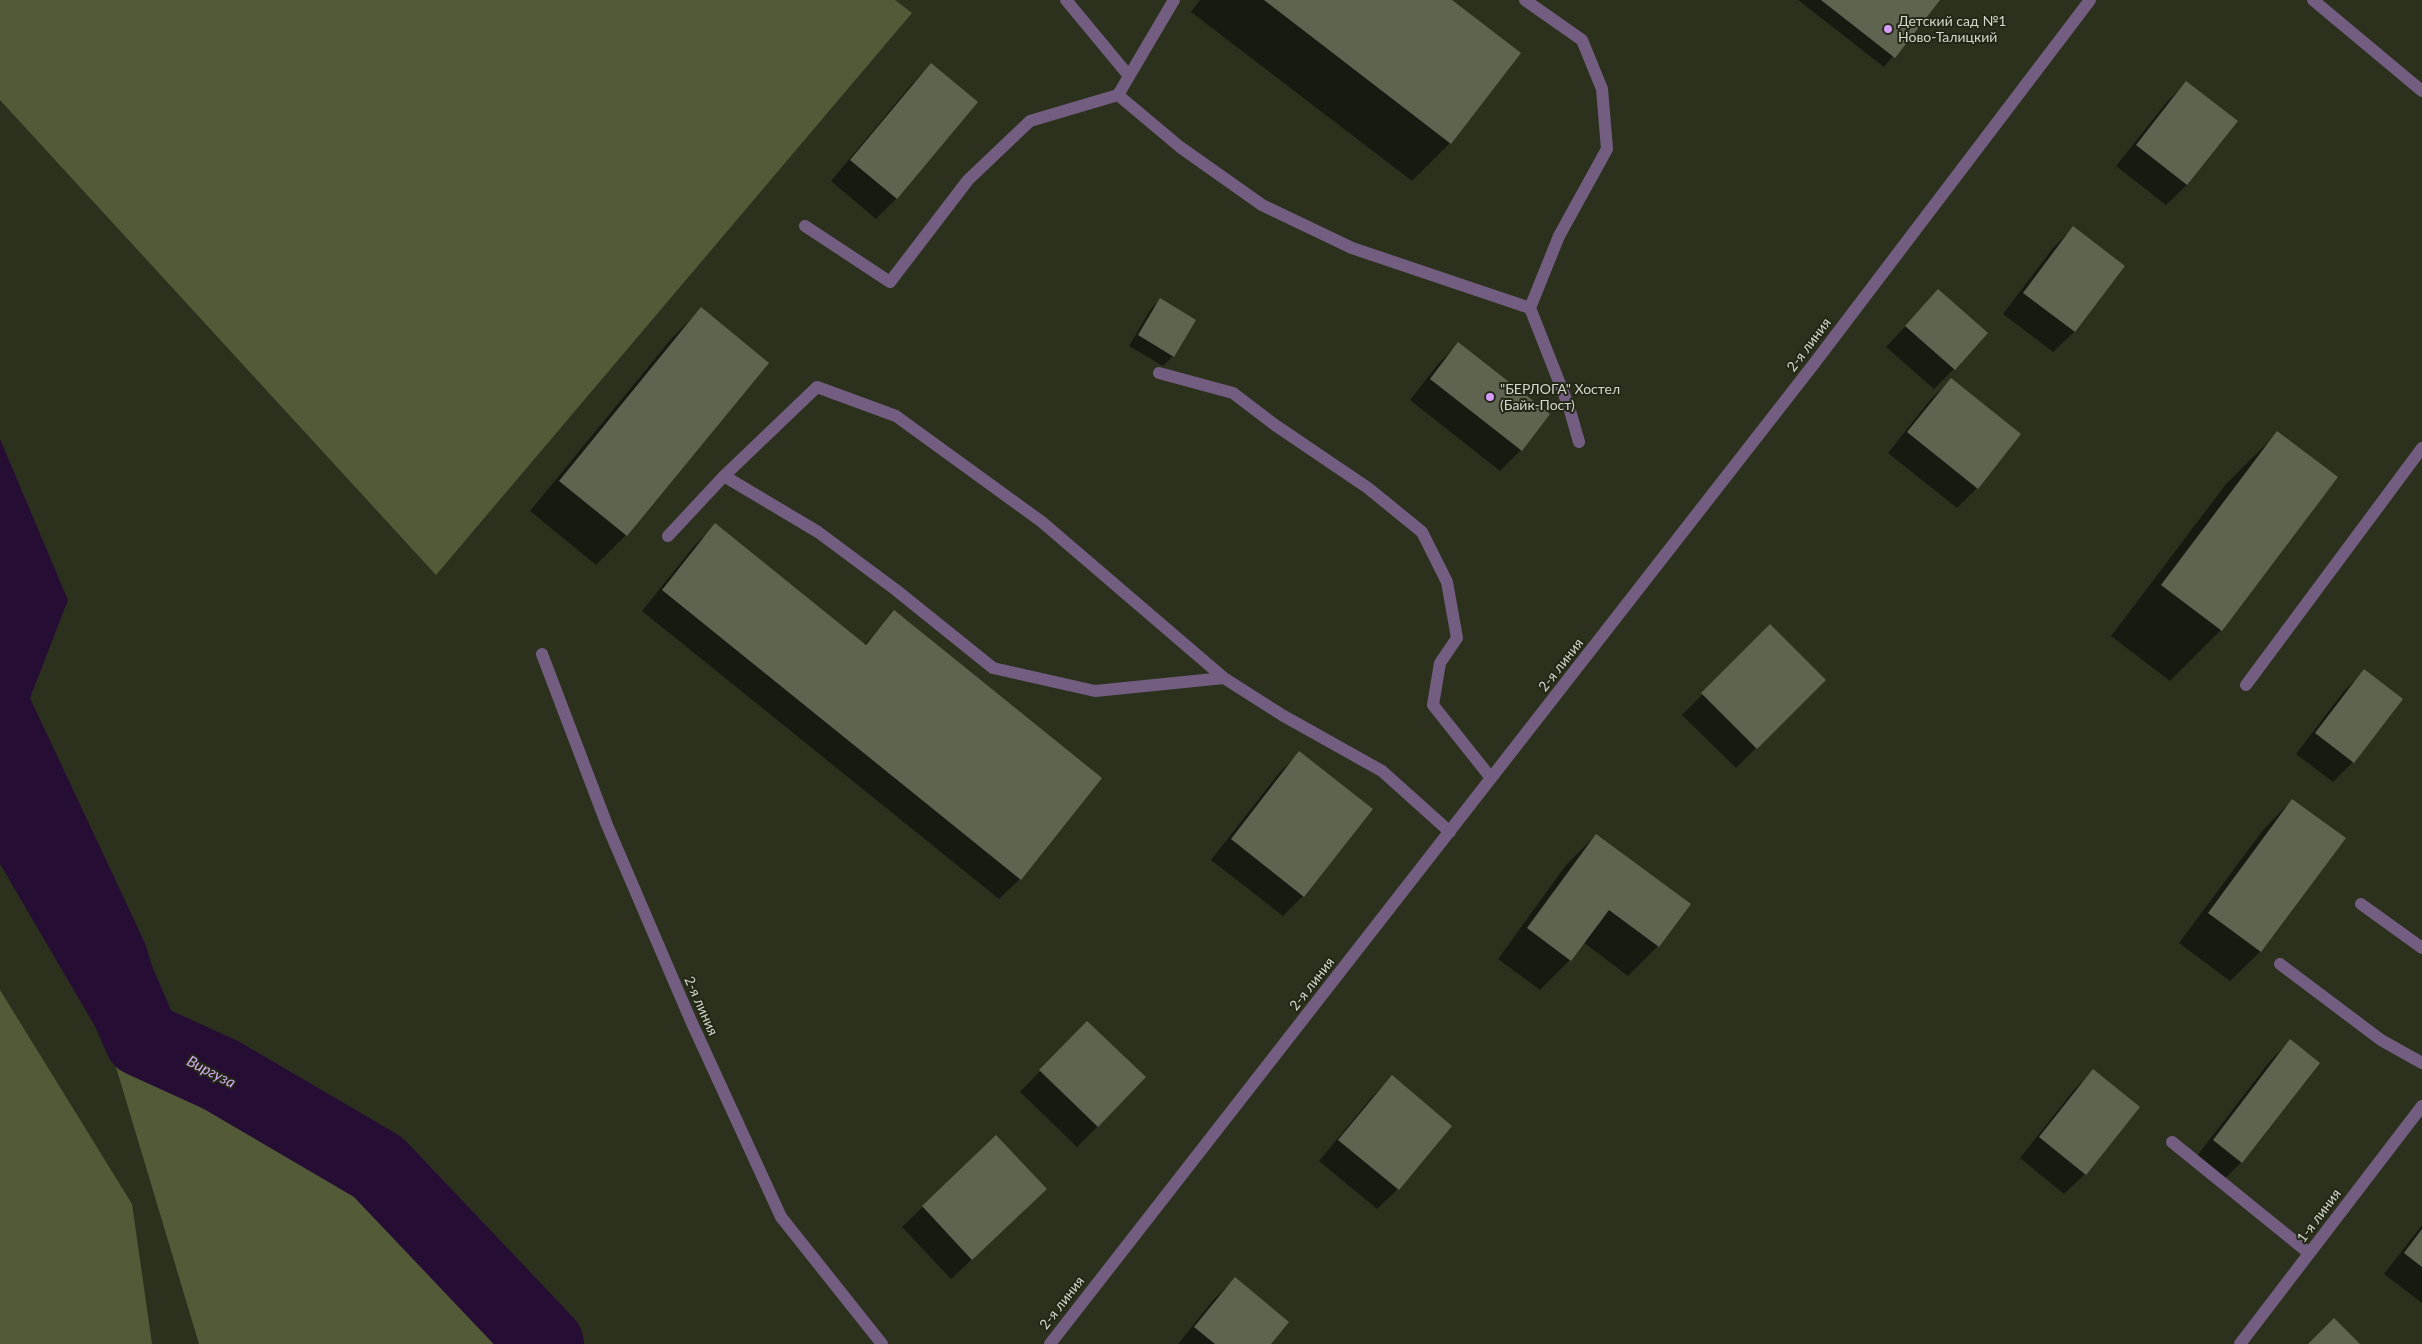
<!DOCTYPE html>
<html>
<head>
<meta charset="utf-8">
<style>
	body { margin:0 }
	canvas { display:block; background:#2c311e }
</style>
</head>
<body>
<canvas width="2422" height="1344"></canvas>
<script>
const context = document.querySelector('canvas').getContext('2d');
context.lineJoin = 'round';
function paint(path, color) { context.fillStyle = color; context.fill(path, 'evenodd'); }
function stroke(path, color, width, dash) { context.strokeStyle = color; context.lineWidth = width; context.lineCap = dash ? 'butt' : 'round'; context.setLineDash(dash || []); context.stroke(path); }
function write(font, color, halo, rows, align = 'center') {
  context.font = font + ' Lato,sans-serif'; context.lineWidth = 4; context.setLineDash([]); context.textBaseline = 'middle'; context.strokeStyle = halo; context.fillStyle = color; for (const [text, x, y, turn = 0] of rows) {
    context.save(); context.translate(x, y); context.rotate((+turn || 0) * Math.PI / 180); context.textAlign = isNaN(turn) ? turn : align; if (halo) context.strokeText(text, 0, 0); context.fillText(text, 0, 0); context.restore();
  }
}
const green = new Path2D(`
	M0,0H895L912,13L436,575L0,100Z
	M0,990L132,1204L152,1344H0Z
	M169,1022L221,1075L378,1167L546,1344H199L113,1057Z`);
const water = new Path2D(`
	M0,439L68,600L30,698L145,943L169,1022L113,1057L0,864Z`);
const shadow = new Path2D(`
	M1200,0H1450V143L1412,181L1191,12Z
	M1798,0H1939L1884,67Z
	M931,64L976,102L896,199L876,219L831,181L911,85Z
	M2186,82L2187,185L2166,205L2116,166L2166,103Z
	M2073,228L2123,266L2074,332L2053,352L2003,314L2053,248Z
	M1938,291L1954,369L1934,389L1886,347Z
	M1160,300L1173,356L1163,366L1129,346L1150,310Z
	M701,309L767,363L626,535L596,565L530,511L671,339Z
	M1458,344L1549,414L1521,450L1500,471L1410,400L1438,364Z
	M1951,380L1977,488L1957,508L1888,453L1930,400Z
	M2277,433L2221,630L2170,681L2111,636L2226,484Z
	M716,525L864,645L895,612L1020,879L999,899L642,611L695,545Z
	M1770,626L1824,680L1736,768L1682,715Z
	M2365,671L2353,762L2333,782L2296,754L2344,691Z
	M1299,753L1303,896L1283,916L1211,860L1279,773Z
	M2292,800L2344,839L2260,952L2230,981L2179,943L2263,830Z
	M1596,835L1658,946L1628,976L1583,942L1570,960L1540,990L1498,959L1566,865Z
	M2290,1041L2242,1162L2221,1182L2193,1161L2270,1061Z
	M1067,1043L1098,1126L1077,1147L1020,1092Z
	M2093,1071L2138,1107L2085,1174L2064,1194L2020,1158L2073,1091Z
	M1392,1077L1450,1126L1398,1189L1377,1209L1319,1161L1372,1097Z
	M996,1136L1025,1210L951,1279L902,1227Z
	M2422,1225V1303L2384,1274Z
	M1235,1279L1269,1344H1178L1214,1299Z`);
const river = new Path2D(`
	M100,941L142,1039L221,1075L378,1167L546,1344`);
const building = new Path2D(`
	M1264,0H1452L1521,53L1451,144Z
	M1821,0H1940L1895,58Z
	M931,63L978,102L897,199L850,160Z
	M2186,81L2238,121L2187,185L2136,145Z
	M2073,226L2125,266L2075,332L2023,293Z
	M1938,289L1988,333L1955,370L1905,326Z
	M1160,298L1196,320L1174,357L1138,335Z
	M701,307L769,363L627,536L559,481Z
	M1458,342L1550,414L1522,451L1430,379Z
	M1951,378L2021,434L1978,489L1907,432Z
	M2277,431L2338,477L2222,631L2161,585Z
	M715,523L866,645L894,610L1102,778L1021,880L662,590Z
	M1770,624L1826,680L1757,749L1701,693Z
	M2364,669L2403,699L2354,763L2315,733Z
	M1299,751L1373,809L1304,897L1231,839Z
	M2292,799L2346,838L2261,952L2208,913Z
	M1596,834L1691,904L1659,947L1609,910L1571,961L1527,928Z
	M1087,1021L1146,1077L1098,1127L1039,1070Z
	M2290,1039L2320,1063L2242,1163L2213,1140Z
	M2093,1069L2140,1107L2086,1175L2039,1137Z
	M1392,1075L1452,1126L1399,1190L1338,1140Z
	M996,1135L1047,1189L972,1260L922,1206Z
	M2422,1229V1267L2404,1253Z
	M1235,1277L1289,1322L1271,1344H1215L1194,1327Z
	M2334,1318L2360,1344H2308Z`);
const minor = new Path2D(`
	M1066,0L1129,76
	M1174,0L1118,95L1180,147L1262,205L1352,248L1530,308L1569,407L1579,442
	M1525,0L1582,40L1602,89L1607,149L1559,236L1530,308
	M2313,0L2422,91
	M805,226L890,282L968,180L1030,121L1118,95
	M1159,373L1233,393L1275,425L1368,488L1422,532L1447,582L1457,638L1440,663L1433,705L1491,778
	M724,476L818,532L896,590L993,668L1095,691L1224,678
	M668,536L724,476L817,387L896,416L1042,522L1224,678L1282,715L1382,771L1450,832
	M542,654L607,825L691,1021L781,1217L882,1344
	M2246,685L2422,448
	M2361,904L2422,948
	M2280,964L2381,1040L2422,1063
	M2172,1142L2309,1253
	M1050,1344L1813,365L2090,0
	M2240,1344L2422,1106`);
const markers = [
	[1888,29,5,"#d59cfb"],
	[1490,397,5,"#d59cfb"]
];
const poiNames = [
	["Детский сад №1",1898,21],
	["Ново-Талицкий",1898,37],
	["\"БЕРЛОГА\" Хостел",1500,389],
	["(Байк-Пост)",1500,405]
];
const streetNames = [
	["2-я линия",1809,345,-53],
	["2-я линия",1561,665,-52],
	["2-я линия",1312,984,-52],
	["2-я линия",701,1006,66],
	["1-я линия",2319,1216,-53],
	["2-я линия",1062,1303,-52]
];
const waterNames = [
	["Виргуза",211,1072,27]
];
paint(green, '#525a37');
paint(water, '#260d34');
paint(shadow, '#0007');
stroke(river, '#260d34', 76);
paint(building, '#5f6450');
stroke(minor, '#735e82', 12);
for (const [x, y, r, color] of markers) { const dot = new Path2D(); dot.arc(x, y, r, 0, 2 * Math.PI); context.fillStyle = color; context.fill(dot); stroke(dot, '#232715', 2); }
write('14px', '#d3d7cb', '#232715', poiNames, 'left');
write('14px', '#d3d7cb', '#232715', streetNames);
write('italic 15px', '#d6adf3', '#232715', waterNames);
</script>
</body>
</html>
